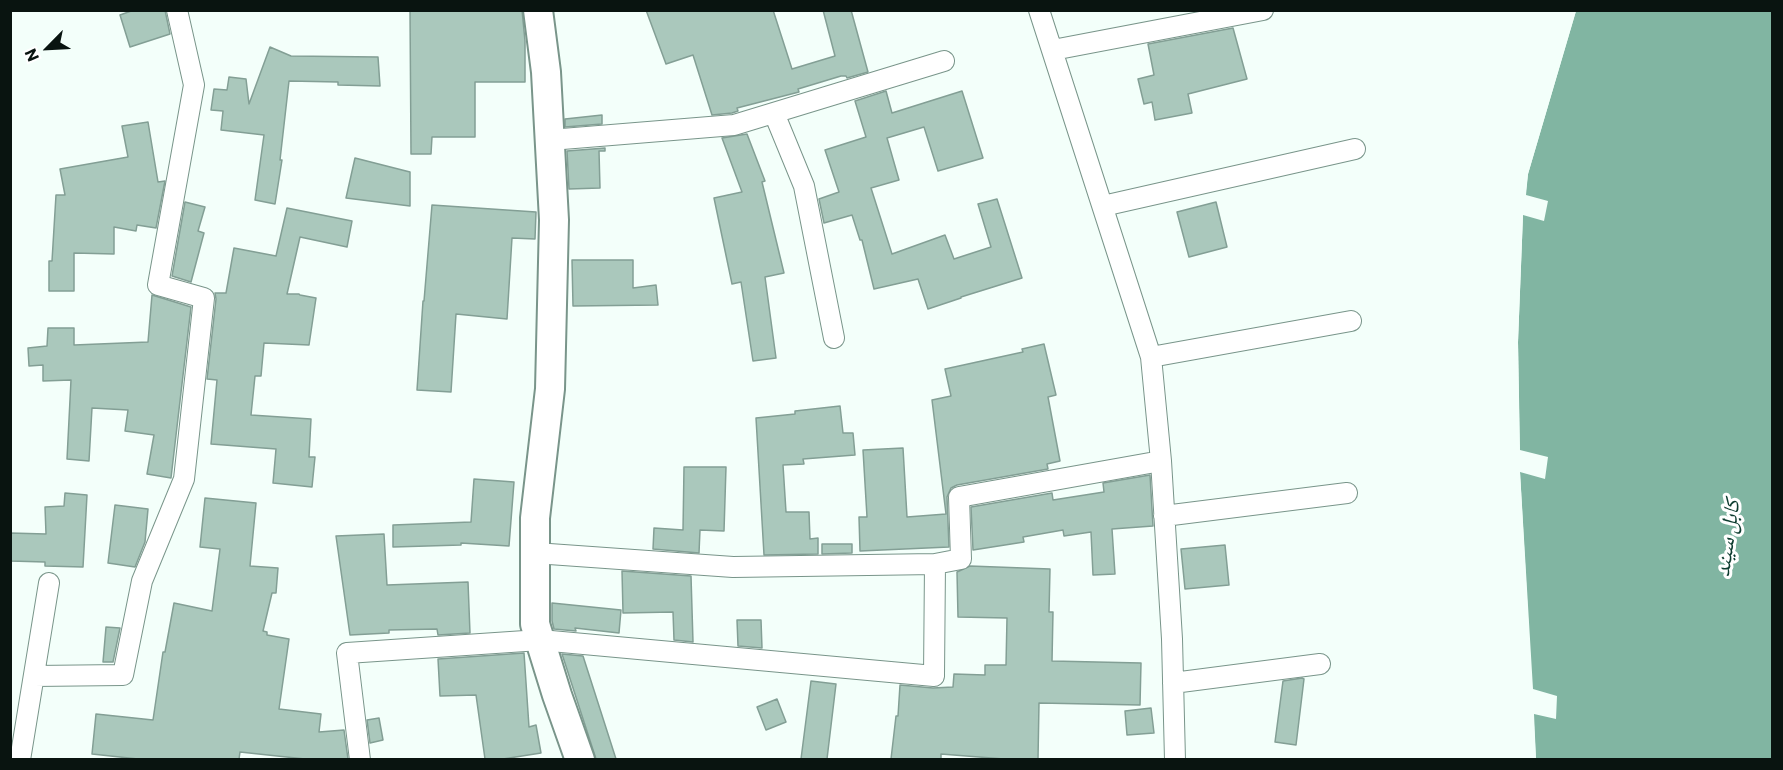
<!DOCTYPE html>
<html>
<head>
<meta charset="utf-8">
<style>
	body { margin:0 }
	#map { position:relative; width:1783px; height:770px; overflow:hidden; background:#f3fffa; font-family:Commissioner,sans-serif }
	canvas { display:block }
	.frame { position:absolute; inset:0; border:12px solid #091410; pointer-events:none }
	.north { position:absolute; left:18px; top:18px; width:60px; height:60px; -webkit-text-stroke:4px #fff; paint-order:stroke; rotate:246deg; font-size:16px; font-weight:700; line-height:24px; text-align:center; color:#091410 }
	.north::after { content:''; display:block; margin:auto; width:21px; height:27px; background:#091410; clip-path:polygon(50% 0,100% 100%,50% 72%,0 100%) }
</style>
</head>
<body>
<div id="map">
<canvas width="1783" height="770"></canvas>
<div class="frame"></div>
<div class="north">N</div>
</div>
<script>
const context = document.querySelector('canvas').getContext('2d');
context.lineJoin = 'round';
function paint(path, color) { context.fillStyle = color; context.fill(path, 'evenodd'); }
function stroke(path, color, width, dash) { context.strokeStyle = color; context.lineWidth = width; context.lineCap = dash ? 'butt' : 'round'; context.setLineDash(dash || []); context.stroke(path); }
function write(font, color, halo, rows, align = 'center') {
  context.font = font + ' Commissioner,"Noto Naskh Arabic",sans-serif'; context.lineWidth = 6; context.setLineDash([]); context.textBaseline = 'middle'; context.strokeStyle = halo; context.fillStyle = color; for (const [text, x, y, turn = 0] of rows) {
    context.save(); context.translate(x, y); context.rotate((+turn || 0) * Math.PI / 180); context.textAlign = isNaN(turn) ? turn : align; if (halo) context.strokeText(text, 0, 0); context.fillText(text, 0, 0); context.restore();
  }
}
const water = new Path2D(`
	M1576,11H1772V759L1536,760L1520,472L1518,342L1523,215L1528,174Z`);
const pier = new Path2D(`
	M1573,10L1576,11L1528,174L1526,195L1548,201L1544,221L1523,215L1518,342L1520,450L1548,457L1545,479L1520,472L1533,689L1557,696L1556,719L1534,714L1536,759L1533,760L1517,472L1515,342L1520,214L1525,173Z`);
const building = new Path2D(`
	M134,10H165L170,34L130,47L120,15Z
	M410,10H522L525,41V82H475V137H432L431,154H411Z
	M646,10H773L792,69L835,56L823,10H851L868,72L847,78L846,76H841L798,89L799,92L737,108L738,111L732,113L712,115L693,55L666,64Z
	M1233,28L1247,79L1188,94L1192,113L1155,120L1152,102L1144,104L1138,79L1154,75L1148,44Z
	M270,47L291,56L378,57L380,86L338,85V82L289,81L280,160H282L275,204L255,200L264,135L221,130L223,111L211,110L214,89L227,90L229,77L246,79L249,104Z
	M886,91L892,113L962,91L983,158L938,171L924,127L887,138L899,180L871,188L892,254L945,235L954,259L991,247L978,204L997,199L1022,278L961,297V298L928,309L918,279L874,289L862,240H860L852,215L824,223L819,199L839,192L825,150L866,137L855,101Z
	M602,115V124L565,127V119Z
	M148,122L158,182L165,181L156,228L137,225L136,231L114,227V254L74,253V291H49V261H52L56,195H65L60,169L128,157L122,126Z
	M747,134L765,181L762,182L784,273L765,277L776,358L753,361L741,282L732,284L714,198L742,192L722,138Z
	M605,148V151H599L600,188L569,189L567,151Z
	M355,158L410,172V206L346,198Z
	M185,202L205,207L198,231L204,233L191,282L172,276Z
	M1216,202L1227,247L1189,257L1177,212Z
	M432,205L536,212L535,239L512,238L507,319L456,314L451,392L417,390L423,301H424Z
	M287,208L352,221L347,247L300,237L287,294H299L300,295L316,298L309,345L264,343L261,376H255L251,415L311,419L309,457H315L312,487L273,483L276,449L211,444L217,380L207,379L216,299L215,293H226L234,248L276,256Z
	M572,260H633V288L656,285L658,305L573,306Z
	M152,295L191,307L171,478L147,474L154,435L125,431L128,410L92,408L89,461L67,459L71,380L43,381V365L29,366L28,348L47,346L48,328H74V345L148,342Z
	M1044,344L1056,395L1048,397L1060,461L1047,464L1048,469L957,485L951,488L947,497L949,547L860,551L859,517H867L863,450L903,448L907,517L946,514L932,400L951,396L945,369L1023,352L1022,349Z
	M840,406L843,433H853L855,455L803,459L804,464L783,465L786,512H809L810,539L818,538V554L764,555L756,418L795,414V411Z
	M684,467H726L724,531L700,530L699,553L653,549L654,528L683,530Z
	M1150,475L1153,526L1112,529L1115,574L1093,575L1091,532L1064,536L1063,530L1023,537L1024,542L973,550L971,507L1052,493L1053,500L1104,492L1103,483Z
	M474,479L514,482L509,546L461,543V545L393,547V525L471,522Z
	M65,493L87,495L83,567L45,566V562L10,561V533L46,534L45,507L64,506Z
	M205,498L256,503L250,566L278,568L276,593H272L263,631L267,632V635L289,639L279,709L321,714L319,732L344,730L348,759H305L240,752L239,759H138L92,754L96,714L153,720L163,652H165L174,603L212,611L220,549L200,547Z
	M115,505L148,509L145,542L135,567L108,563Z
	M384,534L387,585L468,582L470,633L438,635L437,629L389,630V633L350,635L336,536Z
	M822,544H852V553L822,554Z
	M1225,545L1229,585L1185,589L1181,549Z
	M970,566L1050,569L1049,612H1053L1052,661L1141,663L1140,705L1039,703L1038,759H1004L941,754V759H891L896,716H898L900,685L933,688L953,687L954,674L985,675V665H1006L1007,618L958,617L957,572Z
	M622,571L691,576L693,642L674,640L673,612L623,613Z
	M552,603L621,610L619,633L575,628L576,631L554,629L552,621Z
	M737,620H761L762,648L738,646Z
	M106,627L120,628L113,662H103Z
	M524,653L529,727L536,725L541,753L503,759H485L476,695L440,696L438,659Z
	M562,654L583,656L616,759H596Z
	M1302,678L1304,679L1296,745L1275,742L1283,681Z
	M811,681L836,684L827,759H801Z
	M777,699L786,722L766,730L757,707Z
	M1151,708L1154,733L1127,735L1125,711Z
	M379,718L383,740L370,743L367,720Z`);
const street = new Path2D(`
	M1039,10L1151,357L1161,461L1172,639L1175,760
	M1053,50L1263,10
	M774,113L804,186L834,338
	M550,140L734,125L944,61
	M1103,206L1355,149
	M1151,357L1351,321
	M1164,516L1347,493
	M535,553L733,567L935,564
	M34,676L123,675L142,581L184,479L204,298L158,285L194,85L177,10
	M1173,683L1320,664
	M20,760L49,583
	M360,760L347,653L540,640L934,676L935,564L961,559L959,497L1161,461`);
const secondary = new Path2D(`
	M538,10L546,72L554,220L550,389L535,518V624L557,695L580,760`);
const waterNames = [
	["کابل سيند",1727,538,-82]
];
paint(water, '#81b5a2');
paint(pier, '#f3fffa');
paint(building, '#aac8bc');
stroke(building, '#839f95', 1.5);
stroke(street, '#79958a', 22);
stroke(secondary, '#79958a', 32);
stroke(street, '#fff', 20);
stroke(secondary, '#fff', 28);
write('italic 22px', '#0c3b2e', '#fff', waterNames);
</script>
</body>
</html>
